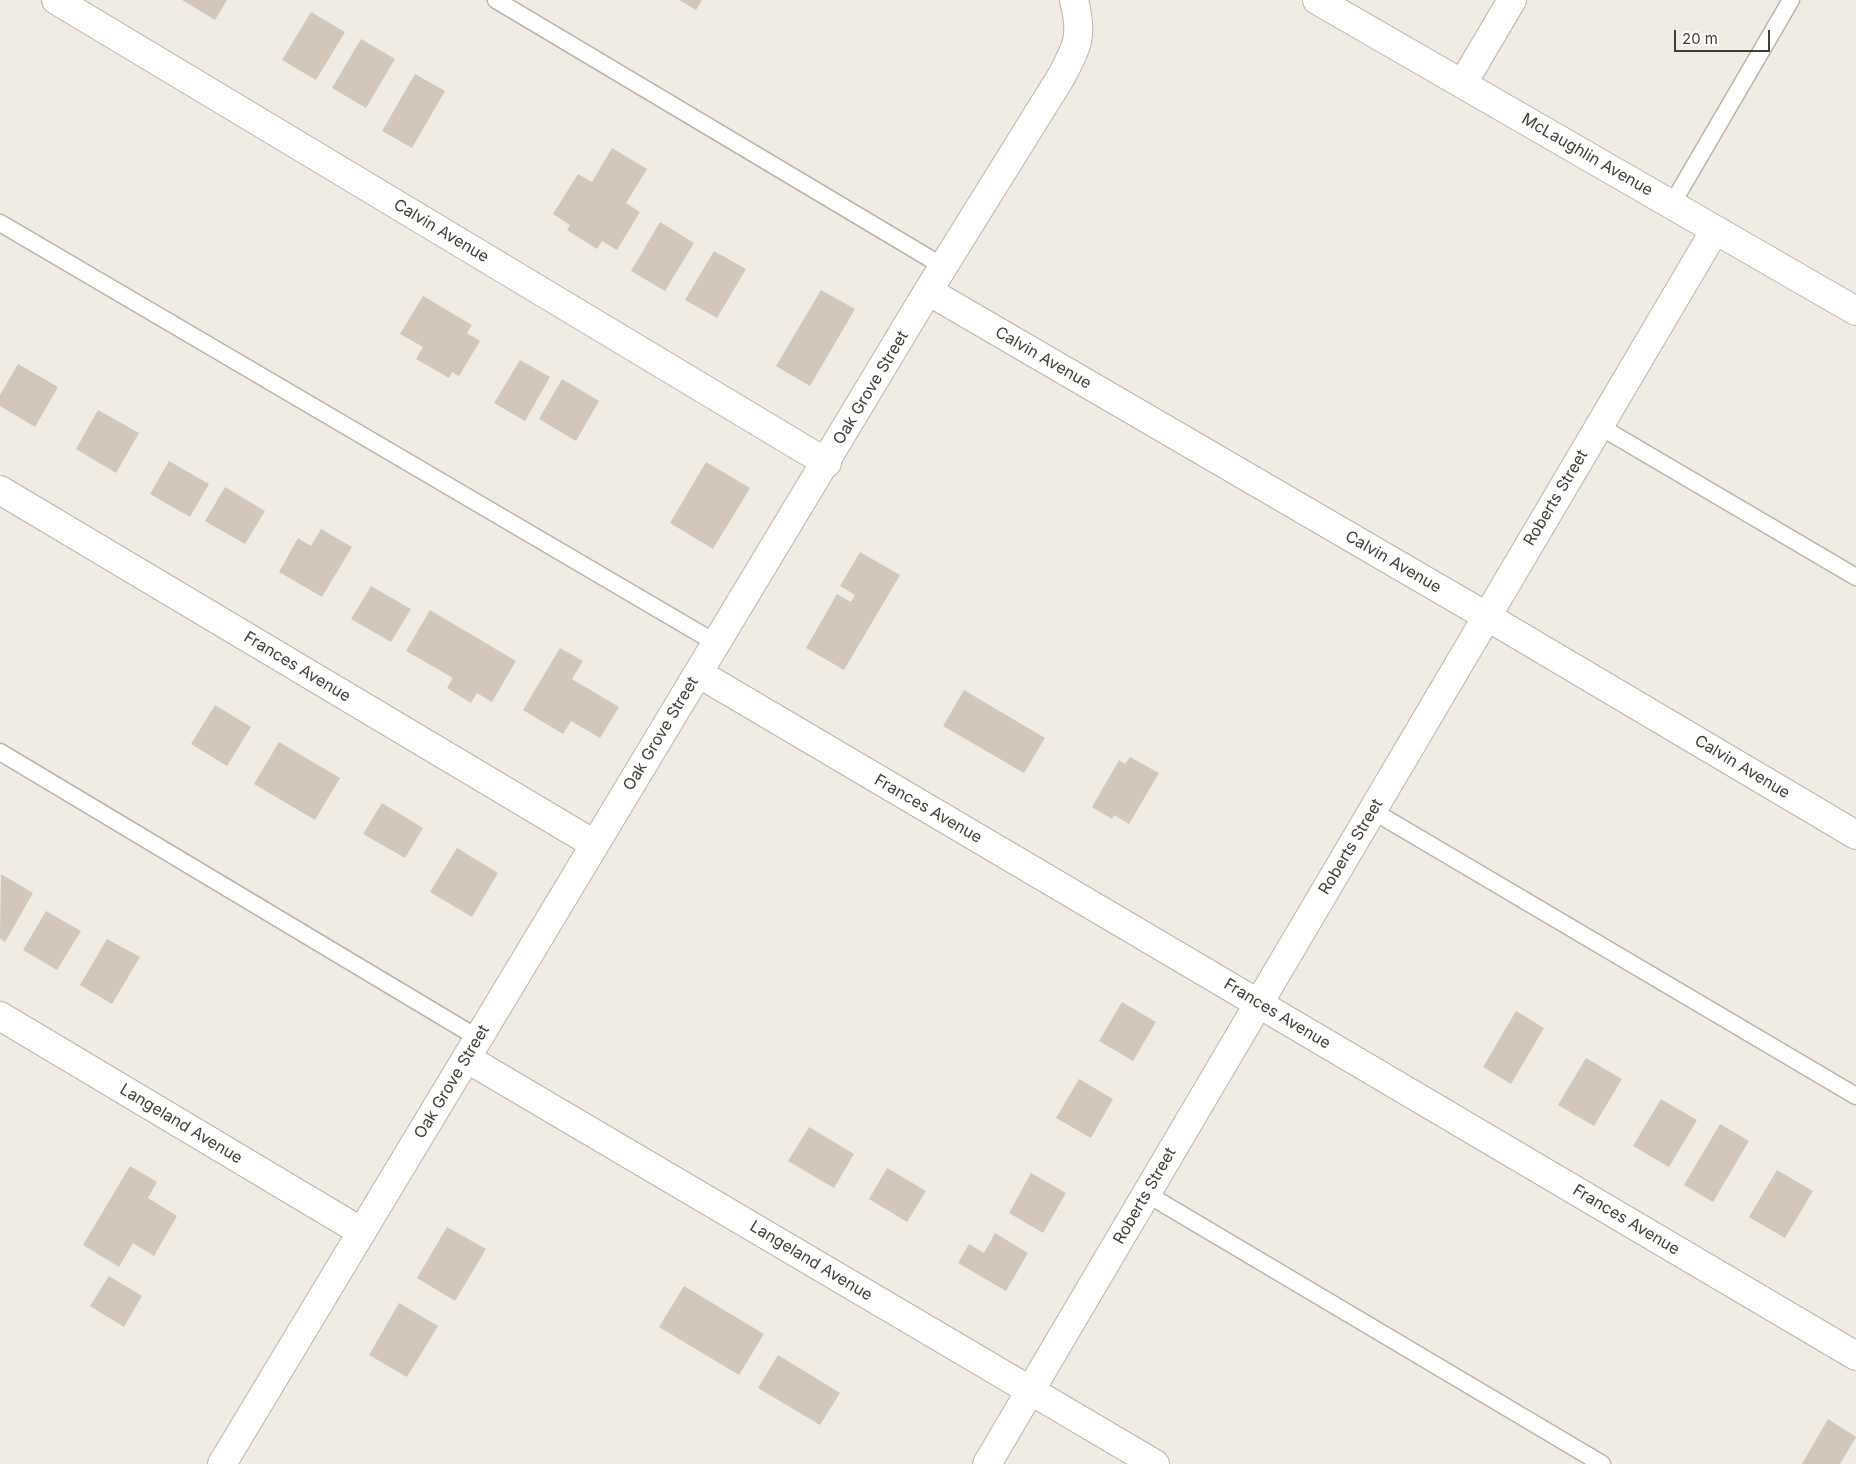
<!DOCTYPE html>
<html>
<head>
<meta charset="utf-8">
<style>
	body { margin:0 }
	#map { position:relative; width:1856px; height:1464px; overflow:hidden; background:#f1ece3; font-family:Inter,sans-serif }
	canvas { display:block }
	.scale { position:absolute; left:1674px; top:30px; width:96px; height:22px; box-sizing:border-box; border:2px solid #423c33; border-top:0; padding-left:6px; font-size:15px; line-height:18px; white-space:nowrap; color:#423c33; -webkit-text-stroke:4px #fff; paint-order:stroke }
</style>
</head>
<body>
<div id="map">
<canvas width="1856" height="1464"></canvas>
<div class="scale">20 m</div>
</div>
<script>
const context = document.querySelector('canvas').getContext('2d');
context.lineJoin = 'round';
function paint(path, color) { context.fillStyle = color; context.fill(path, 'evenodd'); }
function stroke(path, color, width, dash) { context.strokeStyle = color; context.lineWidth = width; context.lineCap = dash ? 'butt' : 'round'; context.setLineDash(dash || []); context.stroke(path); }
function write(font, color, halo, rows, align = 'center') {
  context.font = font + ' Inter,sans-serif'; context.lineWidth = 4; context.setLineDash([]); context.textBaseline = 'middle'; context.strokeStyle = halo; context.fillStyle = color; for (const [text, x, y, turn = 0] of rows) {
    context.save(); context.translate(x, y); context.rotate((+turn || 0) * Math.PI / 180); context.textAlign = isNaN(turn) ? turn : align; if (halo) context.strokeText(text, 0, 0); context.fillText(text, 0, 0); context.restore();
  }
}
const building = new Path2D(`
	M182,0H227L215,20Z
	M679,0H702L696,10Z
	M311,12L345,32L316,80L282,60Z
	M361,39L395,59L366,108L332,88Z
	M415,74L445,91L412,148L382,131Z
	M612,148L647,169L626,203L640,212L617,250L602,241L597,249L567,230L570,225L553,214L578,174L592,182Z
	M660,222L694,243L665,291L631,271Z
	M714,251L746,269L717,318L685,300Z
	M821,290L855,309L810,386L776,366Z
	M423,296L472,325L467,333L480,341L459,376L452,372L449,378L416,359L423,347L400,334Z
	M520,360L550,377L525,421L494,403Z
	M18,364L58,387L35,427L0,406V395Z
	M562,379L599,401L576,441L539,419Z
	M98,410L139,433L116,473L76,449Z
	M169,461L209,484L190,517L150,494Z
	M706,462L750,488L713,549L670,523Z
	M225,487L265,511L245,544L205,521Z
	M321,529L352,547L322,597L279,572L298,538L311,546Z
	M860,552L900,575L844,670L806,648L837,594L851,602L855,595L840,586Z
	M371,586L411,609L391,642L351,619Z
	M430,610L516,661L492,702L477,693L471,703L447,688L453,678L406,651Z
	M560,648L583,661L572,679L619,707L600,738L571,721L563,734L523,710Z
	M964,690L1045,738L1024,773L943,726Z
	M215,705L251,727L227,766L191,744Z
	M279,742L340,778L315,820L254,784Z
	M1130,757L1159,773L1129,824L1114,815L1112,819L1092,807L1119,760L1125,764Z
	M382,803L423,828L405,858L363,834Z
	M457,848L498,873L472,917L430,892Z
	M1,874L33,893L5,942L0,938Z
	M46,911L81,931L57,970L23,950Z
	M107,939L140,957L112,1004L80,985Z
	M1122,1002L1156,1022L1133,1061L1099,1041Z
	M1516,1011L1544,1028L1511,1084L1483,1067Z
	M1586,1058L1622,1079L1594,1126L1558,1105Z
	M1079,1079L1113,1099L1091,1138L1056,1118Z
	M1661,1099L1697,1120L1669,1167L1633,1146Z
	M1720,1124L1749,1141L1713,1202L1684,1185Z
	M809,1127L854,1154L834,1188L788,1161Z
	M130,1166L157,1182L148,1198L177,1216L154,1256L133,1243L119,1267L83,1245Z
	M887,1168L926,1191L907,1222L869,1199Z
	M1777,1170L1813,1191L1785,1238L1749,1217Z
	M1031,1173L1066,1193L1043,1233L1009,1213Z
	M447,1227L486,1249L455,1301L417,1278Z
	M995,1233L1028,1253L1006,1291L958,1263L969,1244L984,1253Z
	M109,1276L142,1296L124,1327L90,1306Z
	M684,1286L764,1334L739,1375L659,1327Z
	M399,1303L438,1326L407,1377L369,1355Z
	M778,1355L840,1393L820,1425L758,1388Z
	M1828,1419L1856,1437L1840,1464H1802Z`);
const service = new Path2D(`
	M496,0L944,267
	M1672,204L1791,0
	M0,223L716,643
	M1599,426L1856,577
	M0,752L478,1038
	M1373,811L1856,1096
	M1147,1194L1602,1464`);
const minor = new Path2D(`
	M56,0L827,463
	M1317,0L1856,311
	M1463,83L1512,0
	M928,291L1486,616L1856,835
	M0,490L594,844
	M698,673L1856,1356
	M0,1016L362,1232
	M466,1058L1155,1464
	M222,1464L928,291L1061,77C1078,45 1083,36 1074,0
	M987,1464L1715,230`);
const streetNames = [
	["McLaughlin Avenue",1587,155,30],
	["Calvin Avenue",441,231,31],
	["Calvin Avenue",1043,358,30],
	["Oak Grove Street",871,388,-59],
	["Roberts Street",1556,498,-59],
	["Calvin Avenue",1393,562,30],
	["Frances Avenue",297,667,31],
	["Oak Grove Street",661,734,-59],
	["Calvin Avenue",1742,767,31],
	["Frances Avenue",928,809,30],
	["Roberts Street",1351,847,-59],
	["Frances Avenue",1277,1014,31],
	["Oak Grove Street",452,1082,-59],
	["Langeland Avenue",181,1124,31],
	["Roberts Street",1145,1196,-60],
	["Frances Avenue",1626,1220,31],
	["Langeland Avenue",811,1261,31]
];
paint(building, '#d2c7b8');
stroke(service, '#bcb3a6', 19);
stroke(minor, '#bcb3a6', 30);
stroke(service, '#fff', 16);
stroke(minor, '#fff', 28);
write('16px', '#423c33', '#fff', streetNames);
</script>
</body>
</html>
